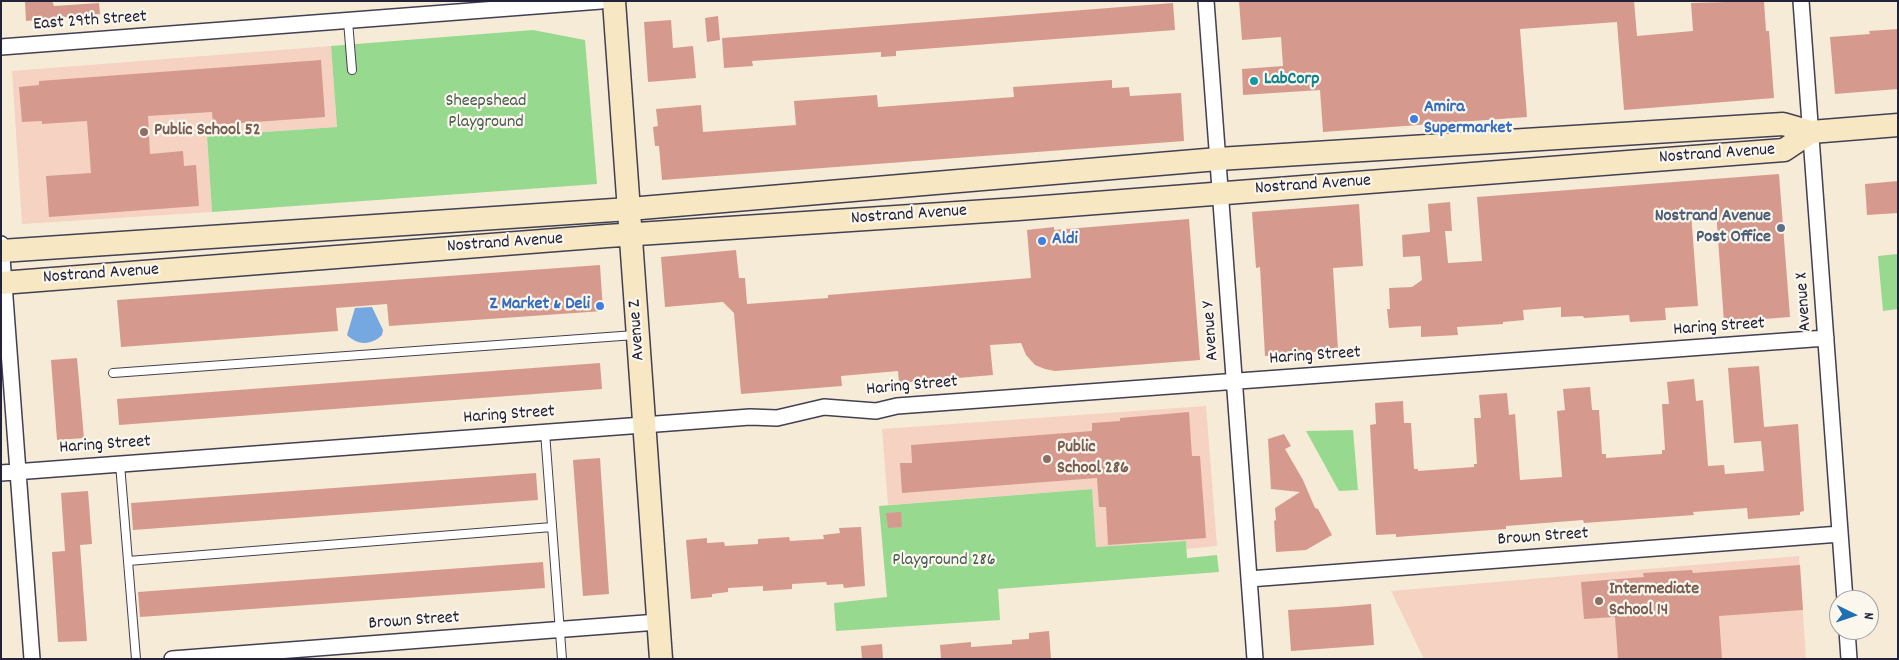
<!DOCTYPE html>
<html>
<head>
<meta charset="utf-8">
<style>
	body { margin:0 }
	#map { position:relative; width:1899px; height:660px; overflow:hidden; background:#f6ebd7; font-family:Dekko,sans-serif }
	canvas { display:block }
	.frame { position:absolute; inset:0; border:2px solid #22223b; pointer-events:none }
	.north { position:absolute; left:1829px; top:590px; width:50px; height:50px; box-sizing:border-box; background:#fbf7ec; border:1px solid #a4a2a5; border-radius:50%; rotate:94deg; font-size:14px; font-weight:700; line-height:20px; text-align:center; color:#22223b }
	.north::after { content:''; display:block; margin:auto; width:18px; height:22px; background:#1f6fb2; clip-path:polygon(50% 0,100% 100%,50% 72%,0 100%) }
</style>
</head>
<body>
<div id="map">
<canvas width="1899" height="660"></canvas>
<div class="frame"></div>
<div class="north">N</div>
</div>
<script>
const context = document.querySelector('canvas').getContext('2d');
context.lineJoin = 'round';
function paint(path, color) { context.fillStyle = color; context.fill(path, 'evenodd'); }
function stroke(path, color, width, dash) { context.strokeStyle = color; context.lineWidth = width; context.lineCap = dash ? 'butt' : 'round'; context.setLineDash(dash || []); context.stroke(path); }
function write(font, color, halo, rows, align = 'center') {
  context.font = font + ' Dekko,sans-serif'; context.lineWidth = 4.5; context.setLineDash([]); context.textBaseline = 'middle'; context.strokeStyle = halo; context.fillStyle = color; for (const [text, x, y, turn = 0] of rows) {
    context.save(); context.translate(x, y); context.rotate((+turn || 0) * Math.PI / 180); context.textAlign = isNaN(turn) ? turn : align; if (halo) context.strokeText(text, 0, 0); context.fillText(text, 0, 0); context.restore();
  }
}
const built = new Path2D(`
	M331,46L337,127L207,136L212,212L22,224L12,71Z
	M1206,406L1217,546L1187,549L1185,541L1096,547L1091,489L888,505L882,429Z
	M1799,556L1806,659H1424L1391,591Z`);
const green = new Path2D(`
	M533,30L585,40L597,184L212,212L207,136L337,127L331,46Z
	M1898,254V309L1883,311L1878,256Z
	M1353,430L1358,490L1339,491L1306,431Z
	M1092,489L1096,547L1186,541L1187,558L1217,555L1219,572L998,589L1000,620L836,631L834,603L887,597L879,506Z`);
const water = new Path2D(`
	M372,307L383,330L382,335C372,345 358,346 347,335L355,308Z`);
const building = new Path2D(`
	M25,1H52L54,6L99,3L100,14L26,21Z
	M1239,1H1634L1637,36L1693,31L1691,3L1764,1L1766,31H1769L1774,98L1624,110L1617,22L1520,29L1527,117L1323,132L1320,90L1243,95L1242,69L1283,66L1281,37L1242,40Z
	M1173,3L1175,30L896,51V56L881,57V52L752,61L753,66L724,68L722,38Z
	M718,16L720,40L707,42L705,18Z
	M671,20L673,48L693,46L696,78L648,82L644,22Z
	M1898,29V89L1835,94L1830,37L1870,34L1869,31Z
	M321,60L325,117L213,125L212,112L148,116L150,154L183,151L184,166L196,165L199,206L49,217L46,176L91,173L87,121L42,124V121L22,122L19,87L39,85V81Z
	M1112,80V88L1129,87L1130,96L1181,93L1184,141L662,180L659,146H655L653,127L658,126L656,109L701,105L703,132L796,125L794,101L877,95L878,107L1014,97L1013,87Z
	M1779,174L1790,317L1724,322L1716,211L1691,213L1698,306L1665,308L1666,320L1630,322L1629,315L1584,318L1583,316L1561,317V307L1523,310L1524,320L1503,322V324L1457,327L1458,335L1421,337V326L1389,328L1387,309H1390L1389,288L1412,287L1422,280L1420,256L1403,257L1402,235L1430,232L1428,204L1450,202L1452,231H1445L1448,263L1482,261L1477,197Z
	M1898,181V213L1867,215L1865,184Z
	M1359,204L1363,266L1333,268L1338,350L1265,356L1260,267L1256,268L1252,212Z
	M1189,219L1200,360L1055,371L1045,369L1035,365L1026,355L1021,343L990,345L993,375L899,383L898,371L841,376L842,386L741,394L734,313L723,302L665,307L661,257L736,250L739,278H745L747,304L828,298V295L1031,278L1027,230L1054,227V230Z
	M600,265L603,311L389,326L387,304L336,308L338,331L121,347L117,300Z
	M77,358L84,438L57,440L51,360Z
	M600,363L602,389L119,425L117,399Z
	M1759,366L1764,427L1798,424L1804,511L1800,512V515L1748,519L1747,508L1693,512L1694,515L1584,523L1583,520L1506,526V529L1396,537V534L1376,535L1370,425L1376,424L1375,403L1403,401L1404,423H1411L1414,469H1418V471L1474,467V464H1477L1474,418H1481L1479,395L1507,393L1509,415L1515,414L1520,480L1562,477L1557,411L1565,410L1563,389L1590,387L1592,410H1599L1602,454H1606V458L1662,454V450H1665L1662,404H1669L1667,382L1694,379L1696,401L1703,400L1708,466L1724,465L1725,474L1764,471L1761,441L1734,443L1728,368Z
	M1189,412L1192,456H1200L1206,538L1108,545L1106,507H1099L1097,478L902,493L900,463H912L911,445L1092,431V423L1120,421V418Z
	M1284,434L1291,446L1285,449L1303,480L1315,508L1318,509L1332,535L1306,550L1276,552L1274,521L1276,520L1275,508L1300,492L1271,489L1268,439Z
	M600,458L609,594L583,596L573,460Z
	M536,473L538,500L133,530L131,503Z
	M88,491L92,544L80,545L87,641L58,642L52,552L65,551L61,493Z
	M901,512L902,527L888,528L886,513Z
	M861,527L865,586L844,588L843,584L827,585L826,582L792,584V589L763,591V586L728,588V592L712,594V597L691,599L686,540L707,538V543L724,542L725,546L758,544V539L789,537L790,541L824,539L823,535L840,533L839,528Z
	M543,562L545,588L140,617L138,592Z
	M1800,565L1803,610L1719,616L1722,659H1618L1615,617L1584,619L1581,582L1644,577L1643,573L1692,570L1693,573Z
	M1371,604L1374,645L1291,651L1288,610L1337,607Z
	M1049,631L1051,659H941L940,645L971,642V647L1012,644V640L1029,639V633Z
	M882,644L883,659H862L861,646Z`);
const lane = new Path2D(`
	M348,21L352,70
	M113,373L635,335
	M545,432L562,659
	M120,464L128,561L552,527
	M128,561L136,659`);
const street = new Path2D(`
	M1206,1L1255,659
	M1801,1L1845,600
	M1,47L601,1
	M1,244L32,659
	M1,473L750,417L777,418L824,407L876,411L897,406L1826,338
	M1249,579L1840,534
	M1847,630L1849,659
	M172,659L658,622`);
const secondary = new Path2D(`
	M614,1L661,659
	M1,251L629,209L1218,159L1783,124L1811,132L1898,125
	M1,283L607,236L1018,209L1784,150L1811,132`);
const markers = [
	[1254,81,5,"#0f9aa8"],
	[1414,119,5,"#3f7fe0"],
	[144,132,5,"#8d6e63"],
	[1781,228,5,"#5c6f8a"],
	[1042,241,5,"#3f7fe0"],
	[600,306,5,"#3f7fe0"],
	[1047,459,5,"#8d6e63"],
	[1599,601,5,"#8d6e63"]
];
const streetNames = [
	["East 29th Street",90,22,-4],
	["Nostrand Avenue",1717,155,-4],
	["Nostrand Avenue",1313,186,-4],
	["Nostrand Avenue",909,216,-4],
	["Nostrand Avenue",505,244,-4],
	["Nostrand Avenue",101,275,-4],
	["Avenue X",1805,302,-94],
	["Haring Street",1719,328,-4],
	["Avenue Z",638,330,-94],
	["Avenue Y",1212,331,-94],
	["Haring Street",1315,357,-4],
	["Haring Street",912,387,-5],
	["Haring Street",509,416,-4],
	["Haring Street",105,446,-4],
	["Brown Street",1543,538,-4],
	["Brown Street",414,622,-4]
];
const cultureNames = [
	["LabCorp",1264,81]
];
const parkNames = [
	["Sheepshead",486,103],
	["Playground",486,124],
	["Playground 286",944,562]
];
const shopNames = [
	["Amira",1424,109],
	["Supermarket",1424,130],
	["Aldi",1052,241],
	["Z Market & Deli",590,306,"right"]
];
const educationNames = [
	["Public School 52",154,132],
	["Public",1057,449],
	["School 286",1057,470],
	["Intermediate",1609,591],
	["School 14",1609,612]
];
const serviceNames = [
	["Nostrand Avenue",1771,218],
	["Post Office",1771,239]
];
paint(built, '#f6d2c3');
paint(green, '#98d990');
paint(water, '#75a7e0');
paint(building, '#d59a8d');
stroke(lane, '#424052', 10);
stroke(street, '#424052', 18);
stroke(secondary, '#424052', 25);
stroke(lane, '#fff', 8);
stroke(street, '#fff', 15);
stroke(secondary, '#f7e8c3', 22);
for (const [x, y, r, color] of markers) { const dot = new Path2D(); dot.arc(x, y, r, 0, 2 * Math.PI); context.fillStyle = color; context.fill(dot); stroke(dot, '#fbf7ec', 2); }
write('18px', '#22223b', '#fbf7ec', streetNames);
write('bold 18px', '#0d838f', '#fbf7ec', cultureNames, 'left');
write('18px', '#455954', '#fbf7ec', parkNames);
write('bold 18px', '#366cbe', '#fbf7ec', shopNames, 'left');
write('bold 18px', '#785e54', '#fbf7ec', educationNames, 'left');
write('bold 18px', '#4e5e75', '#fbf7ec', serviceNames, 'right');
</script>
</body>
</html>
